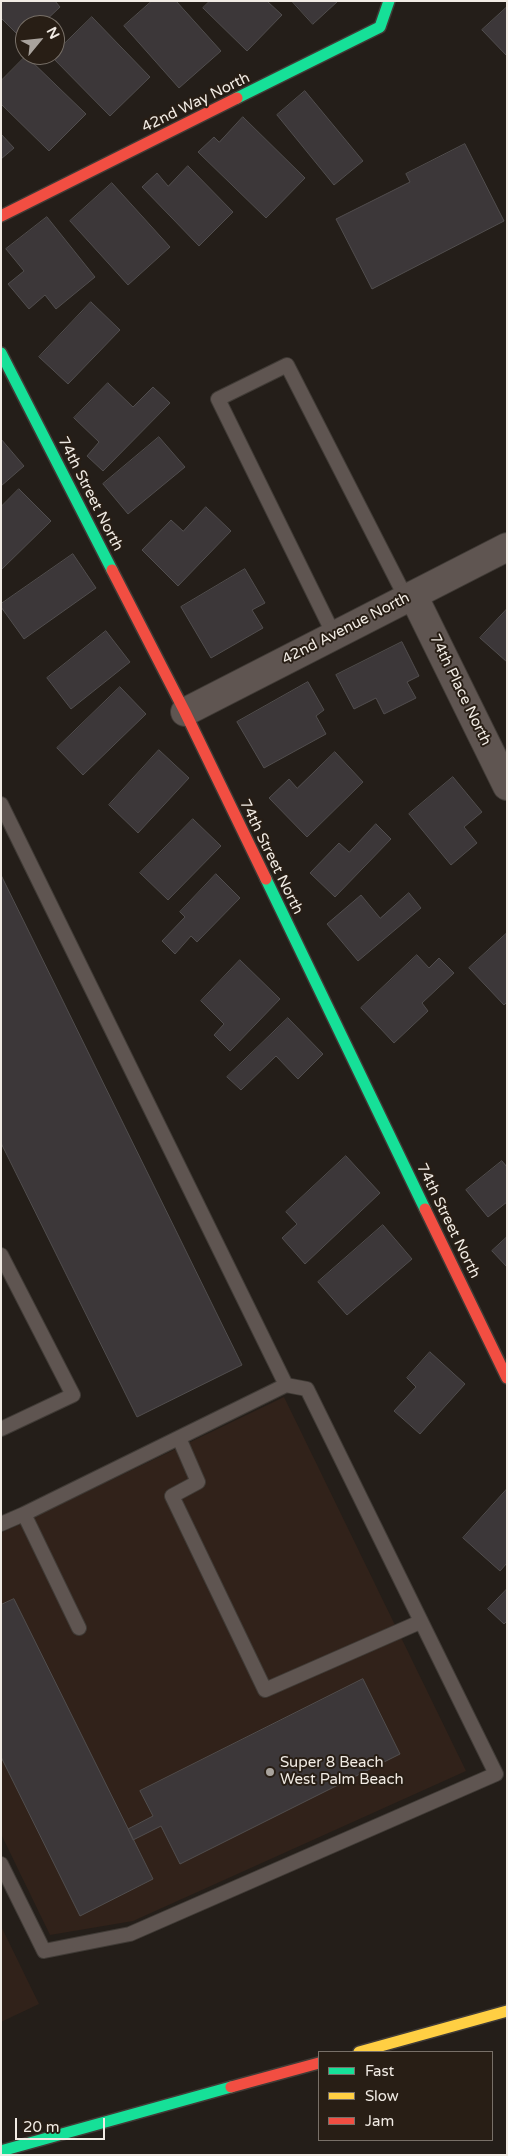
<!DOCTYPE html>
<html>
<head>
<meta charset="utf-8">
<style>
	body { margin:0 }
	#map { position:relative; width:508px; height:2156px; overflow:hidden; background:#241e19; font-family:"Varela Round",sans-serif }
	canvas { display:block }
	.frame { position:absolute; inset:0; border:2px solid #f1ebe4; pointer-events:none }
	.legend { position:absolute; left:318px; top:2051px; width:175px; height:90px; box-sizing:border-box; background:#281e15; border:1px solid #787068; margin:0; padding:6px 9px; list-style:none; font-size:15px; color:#f1ebe4 }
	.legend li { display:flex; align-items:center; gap:10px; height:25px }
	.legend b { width:25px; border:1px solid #787068 }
	.north { position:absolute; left:15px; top:15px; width:50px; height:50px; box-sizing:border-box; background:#281e15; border:1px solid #787068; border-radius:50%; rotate:62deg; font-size:14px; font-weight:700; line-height:20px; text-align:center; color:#f1ebe4 }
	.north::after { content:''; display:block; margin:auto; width:18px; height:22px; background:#a9a39d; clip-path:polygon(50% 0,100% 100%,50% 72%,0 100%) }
	.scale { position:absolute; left:15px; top:2118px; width:90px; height:22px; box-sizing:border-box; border:2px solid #f1ebe4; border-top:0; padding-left:6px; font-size:15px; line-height:18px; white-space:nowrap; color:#f1ebe4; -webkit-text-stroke:4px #281e15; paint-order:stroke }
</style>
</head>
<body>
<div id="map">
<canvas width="508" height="2156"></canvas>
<div class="frame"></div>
<ul class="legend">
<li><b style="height:6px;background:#16e098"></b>Fast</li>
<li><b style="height:6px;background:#ffcf43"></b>Slow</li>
<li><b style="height:6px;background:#f24e42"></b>Jam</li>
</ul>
<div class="north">N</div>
<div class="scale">20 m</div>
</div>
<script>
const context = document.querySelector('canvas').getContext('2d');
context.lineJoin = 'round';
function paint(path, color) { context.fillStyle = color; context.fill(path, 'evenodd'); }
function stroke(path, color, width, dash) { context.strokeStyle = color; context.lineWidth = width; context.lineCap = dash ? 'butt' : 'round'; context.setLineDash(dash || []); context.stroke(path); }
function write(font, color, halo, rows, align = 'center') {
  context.font = font + ' "Varela Round",sans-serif'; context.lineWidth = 4; context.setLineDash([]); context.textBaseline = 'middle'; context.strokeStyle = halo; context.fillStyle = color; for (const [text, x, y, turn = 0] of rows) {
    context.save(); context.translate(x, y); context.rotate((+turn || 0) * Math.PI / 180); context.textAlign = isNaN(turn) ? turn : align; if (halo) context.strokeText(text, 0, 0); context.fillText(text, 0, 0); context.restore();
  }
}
const commercial = new Path2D(`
	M284,1397L466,1771L133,1921L50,1935L1,1834V1533Z
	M1,1926L39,2004L1,2022Z`);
const building = new Path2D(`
	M1,1H55L60,7L41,25H25L24,41L1,18Z
	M152,1H176L221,51L179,88L124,26Z
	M210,1H267L282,15L247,51L203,8Z
	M292,1H338L313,24Z
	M507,7V56L482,30Z
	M92,17L150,77L110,116L51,56L55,55V53Z
	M26,56L86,114L49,151L1,104V81Z
	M305,91L363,161L334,185L277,115Z
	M243,117L305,178L266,218L198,152L214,137L219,142Z
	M1,134L14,148L1,159Z
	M465,144L504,221L372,289L336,219L410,182L406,174Z
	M188,166L233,212L199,246L142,187L157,173L168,186Z
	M112,183L170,247L128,285L70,221Z
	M47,217L95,277L56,309L45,295L29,309L8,284L24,271L6,249Z
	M91,302L120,330L68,384L39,357Z
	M108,383L133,407L153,387L170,403L103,471L87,456L99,442L74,418Z
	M159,437L185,467L128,514L103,484Z
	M1,439L24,466L1,486Z
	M19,489L51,521L1,570V507Z
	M206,507L231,531L178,586L142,550L171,520L183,531Z
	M73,554L96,588L24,639L1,607V604Z
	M245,569L265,603L252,610L263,628L211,658L181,607Z
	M507,609V662L480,638Z
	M106,631L130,662L71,709L47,678Z
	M402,642L419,676L407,682L416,698L384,714L376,698L354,709L336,675Z
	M308,682L324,710L316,716L326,734L264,768L237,722Z
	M120,687L146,714L83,775L57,748Z
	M159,750L189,778L138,833L109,805Z
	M335,752L363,782L307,837L269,798L289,779L297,788Z
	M453,777L482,812L464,827L477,843L451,865L409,814Z
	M193,819L221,846L168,900L140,873Z
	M376,824L391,839L335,897L310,873L339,843L349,852Z
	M216,874L240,898L197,942L191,936L175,954L162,941L185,917L180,912Z
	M1,875L242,1365L137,1417L1,1143Z
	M409,893L421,908L358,961L327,924L361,895L380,918Z
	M507,933V1002L504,1005L469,968Z
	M417,955L429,968L439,958L454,973L422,1003L428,1011L394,1043L361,1008Z
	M240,960L280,999L230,1051L214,1035L224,1024L201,1001Z
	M288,1018L323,1054L298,1079L276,1056L241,1090L227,1077Z
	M346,1156L380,1193L305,1264L282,1238L297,1224L286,1212Z
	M502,1161L507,1167V1202L488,1217L466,1190Z
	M383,1225L412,1259L347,1315L318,1282Z
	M507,1237V1267L492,1251Z
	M430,1352L465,1384L420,1434L394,1411L416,1387L407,1378Z
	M507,1489V1563L500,1571L463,1538Z
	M507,1589V1621L504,1624L488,1609Z
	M14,1599L153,1879L80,1916L1,1757V1605Z
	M363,1679L400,1754L180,1864L161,1826L133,1840L128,1829L153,1816L140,1791Z`);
const lane = new Path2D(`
	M334,635L218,399L287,365L406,598
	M1,804L286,1385
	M1,1255L73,1395L1,1429
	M179,1438L198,1482L172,1496L265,1690L420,1622
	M1,1524L24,1514L79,1628
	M1,1864L44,1951L130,1934L496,1774L307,1389L286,1385L24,1514`);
const street = new Path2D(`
	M413,595L507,786
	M185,712L507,547`);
const fast = new Path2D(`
	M237,98L380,27L389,1
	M1,353L112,570
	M266,879L425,1209
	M1,2151L231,2087`);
const slow = new Path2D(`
	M359,2052L507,2011`);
const jam = new Path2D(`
	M1,216L237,98
	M112,570L185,712L266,879
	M425,1209L507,1378
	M231,2087L319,2063`);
const markers = [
	[270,1772,5,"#a9a39d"]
];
const streetNames = [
	["42nd Way North",196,103,-26],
	["74th Street North",90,494,63],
	["42nd Avenue North",346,629,-27],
	["74th Place North",460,690,64],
	["74th Street North",271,857,64],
	["74th Street North",448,1221,64]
];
const poiNames = [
	["Super 8 Beach",280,1763],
	["West Palm Beach",280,1780]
];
paint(commercial, '#31221a');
paint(building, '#3c3739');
stroke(building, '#514e4e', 1);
stroke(lane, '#403b36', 16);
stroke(street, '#403b36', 30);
stroke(fast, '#403b36', 14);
stroke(slow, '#403b36', 14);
stroke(jam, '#403b36', 14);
stroke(lane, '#5f5551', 14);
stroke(street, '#5f5551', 28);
stroke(fast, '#16e098', 11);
stroke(slow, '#ffcf43', 11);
stroke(jam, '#f24e42', 11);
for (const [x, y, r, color] of markers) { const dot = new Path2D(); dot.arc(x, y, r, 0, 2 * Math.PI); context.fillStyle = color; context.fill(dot); stroke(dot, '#281e15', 2); }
write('15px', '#f1ebe4', '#281e15', streetNames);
write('15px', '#f1ebe4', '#281e15', poiNames, 'left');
</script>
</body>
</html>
